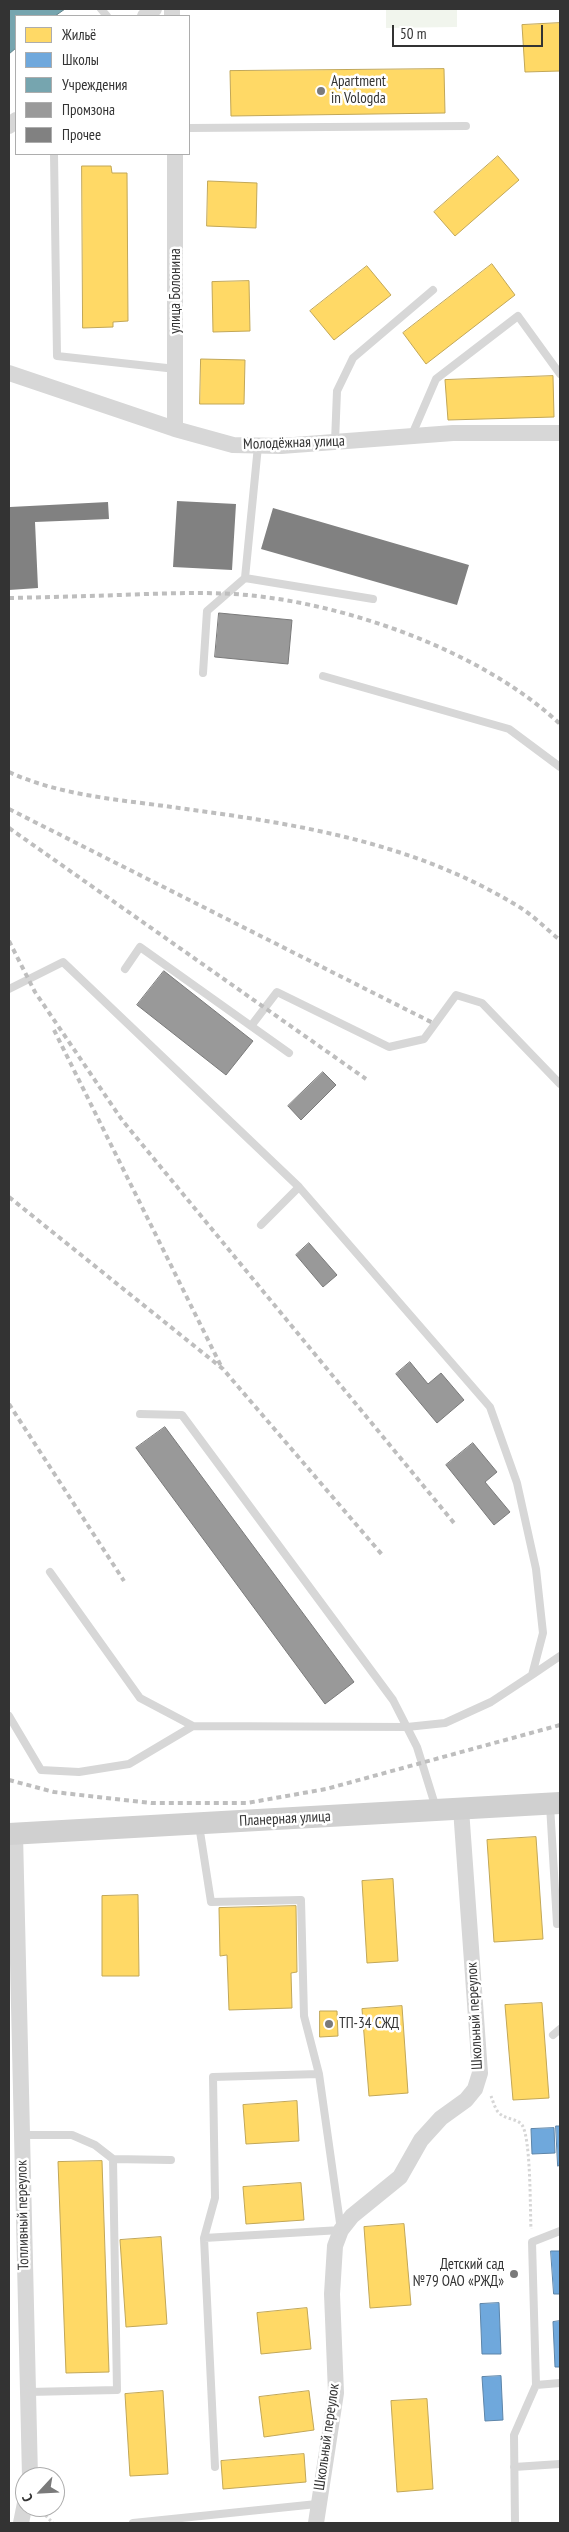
<!DOCTYPE html>
<html>
<head>
<meta charset="utf-8">
<style>
	body { margin:0 }
	#map { position:relative; width:569px; height:2532px; overflow:hidden; background:#fff; font-family:"PT Sans Narrow",sans-serif }
	canvas { display:block }
	.frame { position:absolute; inset:0; border:10px solid #333; pointer-events:none }
	.legend { position:absolute; left:15px; top:15px; width:175px; height:140px; box-sizing:border-box; background:#fff; border:1px solid #adadad; margin:0; padding:6px 9px; list-style:none; font-size:15px; color:#333 }
	.legend li { display:flex; align-items:center; gap:10px; height:25px }
	.legend b { width:25px; border:1px solid #adadad }
	.north { position:absolute; left:15px; top:2467px; width:50px; height:50px; box-sizing:border-box; background:#fff; border:1px solid #adadad; border-radius:50%; rotate:245deg; font-size:14px; font-weight:700; line-height:20px; text-align:center; color:#333 }
	.north::after { content:''; display:block; margin:auto; width:18px; height:22px; background:#7a7a7a; clip-path:polygon(50% 0,100% 100%,50% 72%,0 100%) }
	.scale { position:absolute; left:392px; top:25px; width:151px; height:22px; box-sizing:border-box; border:2px solid #333; border-top:0; padding-left:6px; font-size:15px; line-height:18px; white-space:nowrap; color:#333; -webkit-text-stroke:4px #fff; paint-order:stroke }
</style>
</head>
<body>
<div id="map">
<canvas width="569" height="2532"></canvas>
<div class="frame"></div>
<ul class="legend">
<li><b style="height:14px;background:#ffd966"></b>Жильё</li>
<li><b style="height:14px;background:#6fa8dc"></b>Школы</li>
<li><b style="height:14px;background:#76a5af"></b>Учреждения</li>
<li><b style="height:14px;background:#999"></b>Промзона</li>
<li><b style="height:14px;background:#818181"></b>Прочее</li>
</ul>
<div class="north">С</div>
<div class="scale">50 m</div>
</div>
<script>
const context = document.querySelector('canvas').getContext('2d');
context.lineJoin = 'round';
function paint(path, color) { context.fillStyle = color; context.fill(path, 'evenodd'); }
function stroke(path, color, width, dash) { context.strokeStyle = color; context.lineWidth = width; context.lineCap = dash ? 'butt' : 'round'; context.setLineDash(dash || []); context.stroke(path); }
function write(font, color, halo, rows, align = 'center') {
  context.font = font + ' "PT Sans Narrow",sans-serif'; context.lineWidth = 5; context.setLineDash([]); context.textBaseline = 'middle'; context.strokeStyle = halo; context.fillStyle = color; for (const [text, x, y, turn = 0] of rows) {
    context.save(); context.translate(x, y); context.rotate((+turn || 0) * Math.PI / 180); context.textAlign = isNaN(turn) ? turn : align; if (halo) context.strokeText(text, 0, 0); context.fillText(text, 0, 0); context.restore();
  }
}
const green = new Path2D(`
	M386,9H457V27L386,28Z`);
const homes = new Path2D(`
	M560,23V71L525,72L522,25Z
	M444,69L445,113L231,116L230,71Z
	M498,156L519,180L455,236L434,212Z
	M82,166H111L112,173H127L128,321L113,322V327L83,328Z
	M208,181L257,183L256,228L207,226Z
	M492,264L515,295L426,364L403,333Z
	M367,266L391,295L334,340L310,311Z
	M249,281L250,331L213,332L212,282Z
	M201,359L245,360L244,404H200Z
	M553,376L554,417L448,420L445,380Z
	M536,1837L543,1939L494,1942L487,1840Z
	M393,1879L398,1961L367,1963L362,1881Z
	M138,1895L139,1976H102V1896Z
	M296,1906L297,1972L291,1973L292,2008L229,2010L227,1955L220,1956L219,1908Z
	M542,2003L549,2098L513,2100L505,2005Z
	M402,2006L408,2093L369,2096L362,2009Z
	M320,2011H337L338,2036L320,2037Z
	M297,2101L299,2141L246,2144L243,2105Z
	M102,2161L109,2372L66,2373L58,2162Z
	M301,2183L304,2220L246,2224L243,2187Z
	M404,2224L411,2305L370,2308L364,2227Z
	M161,2237L167,2324L126,2327L120,2240Z
	M307,2308L311,2349L261,2354L257,2313Z
	M163,2391L168,2474L130,2476L125,2394Z
	M309,2391L314,2430L264,2437L259,2397Z
	M427,2399L433,2489L397,2492L391,2401Z
	M304,2454L306,2482L223,2489L221,2461Z`);
const schools = new Path2D(`
	M556,2126H560V2165L558,2166Z
	M554,2128L555,2153L532,2154L531,2129Z
	M551,2251H560V2294H554Z
	M499,2303L501,2354H482L480,2304Z
	M560,2321V2367H555L553,2322Z
	M501,2376L503,2420L485,2421L482,2377Z`);
const public = new Path2D(`
	M9,9H65L55,16H16V48L9,54Z`);
const industry = new Path2D(`
	M219,613L292,620L288,664L215,657Z
	M164,971L253,1041L226,1075L137,1005Z
	M323,1072L336,1085L301,1120L288,1106Z
	M309,1243L337,1275L323,1287L296,1255Z
	M410,1362L428,1384L441,1373L464,1400L437,1423L396,1374Z
	M165,1427L354,1682L325,1704L136,1448Z
	M473,1443L497,1472L485,1482L510,1512L494,1525L446,1465Z`);
const building = new Path2D(`
	M177,501L236,504L232,570L173,567Z
	M108,502L109,519L35,522L38,588L9,590L10,507Z
	M273,508L469,565L457,605L261,549Z`);
const path = new Path2D(`
	M491,2096C493,2101 495,2109 499,2113C506,2120 517,2118 522,2125C531,2138 530,2210 531,2229
	M42,2512L53,2523`);
const lane = new Path2D(`
	M101,9L107,16
	M189,128L466,126
	M54,154L57,356L176,369
	M411,437L436,379L518,316L560,374
	M335,442L337,391L353,358L433,290
	M258,446L245,578L373,599
	M203,673L207,611L245,578
	M323,676L509,729L560,767
	M125,969L140,947L251,1026
	M9,989L63,962L299,1187
	M289,1053L251,1026L277,992L389,1047L424,1039L456,995L482,1003L560,1084
	M140,1414L182,1415L393,1700L417,1747L436,1808
	M50,1572L140,1698L193,1726
	M532,1675L560,1656
	M9,1716L41,1770L79,1772L129,1764L193,1726L407,1727L445,1723L491,1702L532,1675L543,1633L536,1569L517,1483L490,1407L299,1187L261,1225
	M550,1805L557,1924
	M199,1825L211,1902L301,1900L304,2016L319,2074
	M553,2035L560,2029
	M22,2135H72L95,2145L113,2159L171,2160
	M204,2238L215,2198L213,2077L319,2074L341,2230L204,2238L215,2467
	M536,2385L560,2383
	M28,2392L117,2390L113,2159
	M514,2467L560,2464
	M133,2523L317,2504
	M515,2523L514,2435L536,2385L532,2242L560,2231`);
const street = new Path2D(`
	M172,9V16
	M145,16L154,9
	M9,126L16,120
	M175,154V429
	M9,373L175,429L233,445L281,446L453,433H560
	M15,1834L30,2477
	M21,2523L25,2503
	M316,2523L336,2393L332,2294L335,2246L341,2230L352,2216L400,2177L421,2140L441,2118L466,2100L475,2089L480,2073L461,1809`);
const secondary = new Path2D(`
	M9,1834L560,1803`);
const rail = new Path2D(`
	M9,598C54,597 99,596 145,594C179,593 213,592 247,595C351,605 483,652 560,724
	M9,772C60,796 124,800 179,808C297,824 412,842 516,905C532,914 546,929 560,940
	M9,809L433,1023
	M9,828L366,1079
	M9,941L35,992L122,1120L454,1523
	M54,1030L221,1366
	M9,1197L223,1369L384,1557
	M9,1404L124,1581
	M9,1780L54,1792L151,1803H247L326,1789L560,1725`);
const markers = [
	[321,91,5,"#7a7a7a"],
	[329,2024,5,"#7a7a7a"],
	[514,2274,5,"#7a7a7a"]
];
const poiNames = [
	["Apartment",331,82],
	["in Vologda",331,99],
	["ТП-34 СЖД",339,2024],
	["Детский сад",504,2265,"right"],
	["№79 ОАО «РЖД»",504,2282,"right"]
];
const streetNames = [
	["улица Болонина",176,291,-90],
	["Молодёжная улица",294,443,-2],
	["Планерная улица",285,1819,-3],
	["Школьный переулок",475,2016,-93],
	["Топливный переулок",23,2215,-91],
	["Школьный переулок",327,2437,-82]
];
paint(green, '#f1f5ed');
paint(homes, '#ffd966');
stroke(homes, '#c2a757', 1);
paint(schools, '#6fa8dc');
stroke(schools, '#5d85a9', 1);
paint(public, '#76a5af');
stroke(public, '#62838a', 1);
paint(industry, '#999');
stroke(industry, '#7a7a7a', 1);
paint(building, '#818181');
stroke(path, '#d6d6d6', 3, [2.5, 2.5]);
stroke(lane, '#d7d7d7', 8);
stroke(street, '#d7d7d7', 16);
stroke(secondary, '#d0d0d0', 22);
stroke(rail, '#bebebe', 4, [5, 4]);
for (const [x, y, r, color] of markers) { const dot = new Path2D(); dot.arc(x, y, r, 0, 2 * Math.PI); context.fillStyle = color; context.fill(dot); stroke(dot, '#fff', 2); }
write('15px', '#333', '#fff', poiNames, 'left');
write('15px', '#333', '#fff', streetNames);
</script>
</body>
</html>
